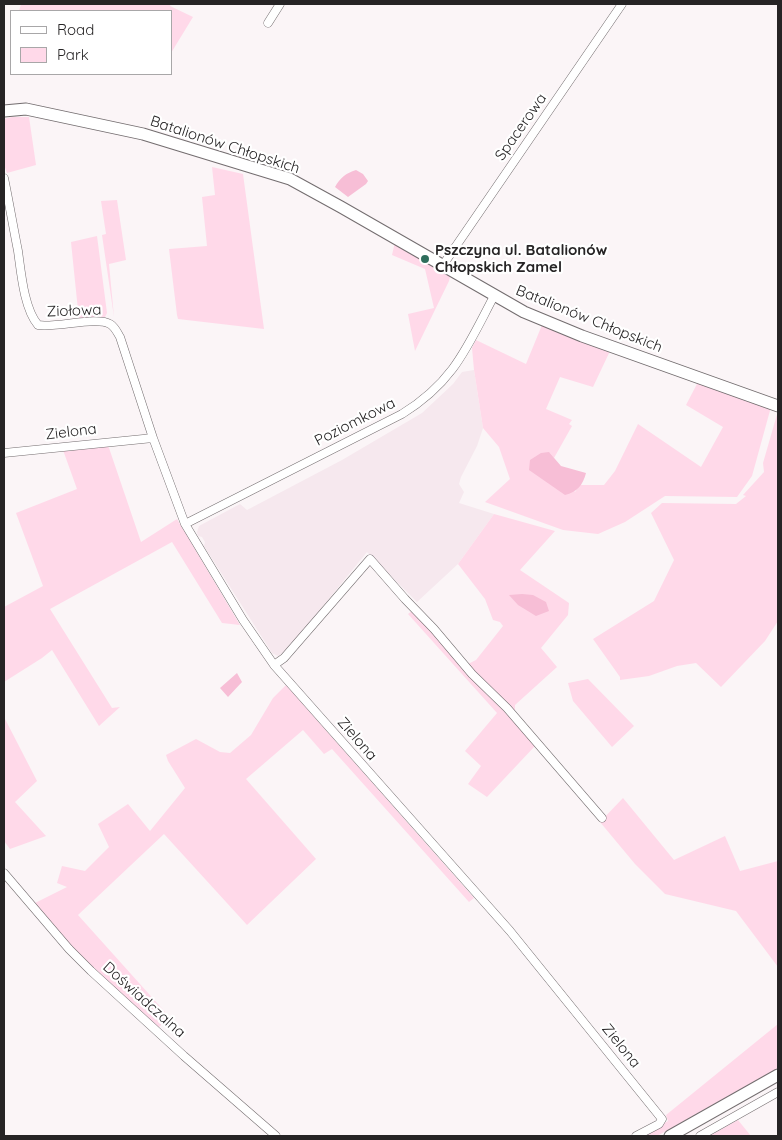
<!DOCTYPE html>
<html>
<head>
<meta charset="utf-8">
<style>
	body { margin:0 }
	#map { position:relative; width:782px; height:1140px; overflow:hidden; background:#fbf5f7; font-family:Quicksand,sans-serif }
	canvas { display:block }
	.frame { position:absolute; inset:0; border:5px solid #262425; pointer-events:none }
	.legend { position:absolute; left:10px; top:10px; width:162px; height:65px; box-sizing:border-box; background:#fff; border:1px solid #a8a7a8; margin:0; padding:6px 9px; list-style:none; font-size:15px; color:#262425 }
	.legend li { display:flex; align-items:center; gap:10px; height:25px }
	.legend b { width:25px; border:1px solid #a8a7a8 }
</style>
</head>
<body>
<div id="map">
<canvas width="782" height="1140"></canvas>
<div class="frame"></div>
<ul class="legend">
<li><b style="height:6px;background:#fff"></b>Road</li>
<li><b style="height:14px;background:#ffd9e9"></b>Park</li>
</ul>
</div>
<script>
const context = document.querySelector('canvas').getContext('2d');
context.lineJoin = 'round';
function paint(path, color) { context.fillStyle = color; context.fill(path, 'evenodd'); }
function stroke(path, color, width, dash) { context.strokeStyle = color; context.lineWidth = width; context.lineCap = dash ? 'butt' : 'round'; context.setLineDash(dash || []); context.stroke(path); }
function write(font, color, halo, rows, align = 'center') {
  context.font = font + ' Quicksand,sans-serif'; context.lineWidth = 4.5; context.setLineDash([]); context.textBaseline = 'middle'; context.strokeStyle = halo; context.fillStyle = color; for (const [text, x, y, turn = 0] of rows) {
    context.save(); context.translate(x, y); context.rotate((+turn || 0) * Math.PI / 180); context.textAlign = isNaN(turn) ? turn : align; if (halo) context.strokeText(text, 0, 0); context.fillText(text, 0, 0); context.restore();
  }
}
const built = new Path2D(`
	M474,370L483,428L477,446L461,477L459,484L464,492L459,503L494,514L458,564L417,602L367,552L289,648L278,656L272,653L204,546L205,542L202,537L198,536L197,532L199,526L240,504L247,510L342,460L422,413L453,384L462,372Z`);
const green = new Path2D(`
	M21,4H171L170,6L193,17L171,53V11H19Z
	M12,117H29L36,165L7,173L4,165V119Z
	M212,167L243,174L264,329L178,319L177,315L169,249L207,246L202,197L215,195Z
	M117,200L126,260L109,264L114,317L102,235L106,234L101,201Z
	M97,236L107,313L105,317L79,320L71,242Z
	M395,242L451,273L449,281L415,351L408,314L434,308L425,269L392,255Z
	M542,325L610,351L593,387L560,377L546,409L572,420L569,424L572,426L554,458L549,452L575,492L580,485H604L615,471L638,424L701,467L723,427L686,405L698,382L771,407L752,476L737,497L665,496L625,522L598,534L563,530L485,502L510,479L499,447L483,428L474,370L472,348L476,340L526,364Z
	M778,411V621L765,641L721,687L696,663L677,666L649,676L620,680V677L593,639L654,601L674,560L651,513L662,503L736,504L746,496L743,495L764,472L763,463Z
	M108,445L141,542L177,519L240,625L222,623L172,542L50,609L112,708L120,707L99,726L52,650L42,658L4,682V607L43,586L16,513L77,489L63,450Z
	M494,514L555,531L520,570L569,603L568,615L541,648L557,667L515,705V712L468,664L476,660L503,626L500,622L493,620L485,599L458,564Z
	M412,611C453,656 495,700 535,746L487,797L468,784L481,766L465,751L497,713L408,614Z
	M588,679L634,726L612,747L573,701L568,683Z
	M286,685L474,898L469,902L332,749L324,754L303,730L246,779L316,859L247,925L164,834L78,915L166,1013L165,1021L158,1028L73,948L35,903L67,887L57,883L62,866L85,871L109,847L98,824L128,804L150,831L185,788L168,761L166,755L196,739L220,752L230,753L251,735L273,698Z
	M4,717L37,781L15,802L46,836L10,849L4,841Z
	M623,798L674,860L725,836L740,871L778,861V967L736,911L665,894L635,864L600,822Z
	M778,1024V1068L657,1136H642L668,1121L666,1115Z
	M738,1120L751,1136L711,1135Z`);
const water = new Path2D(`
	M356,170L363,174L368,181L366,184L348,197L335,187C340,178 346,173 356,170Z
	M549,452L561,466L586,473C583,485 577,492 565,495L529,470L530,460L541,453Z
	M522,594L533,595L546,602L549,611L536,616L518,605L509,595Z
	M237,673L242,682L228,697L220,688Z`);
const street = new Path2D(`
	M268,23L280,4
	M4,178C9,202 13,226 18,251C21,272 24,309 38,325C57,328 97,316 110,324C115,327 117,332 120,337L153,438
	M443,265L622,4
	M4,453L153,438L185,524L243,620L274,665L510,931L662,1119L659,1124L636,1136
	M185,524L402,414C454,382 467,347 494,296
	M274,665L284,658L370,559L405,599L434,629L472,674L507,708L602,818
	M4,873L69,949L91,971L184,1056L276,1136
	M700,1136L778,1092`);
const secondary = new Path2D(`
	M4,111L26,109L143,134L290,179L341,207L524,312L582,336L778,406
	M670,1136L778,1075`);
const markers = [
	[425,259,5,"#2f6e5c"]
];
const streetNames = [
	["Spacerowa",521,127,-55],
	["Batalionów Chłopskich",225,145,18],
	["Ziołowa",74,311,-2],
	["Batalionów Chłopskich",589,319,22],
	["Poziomkowa",355,422,-27],
	["Zielona",71,432,-7],
	["Zielona",357,739,49],
	["Doświadczalna",144,1000,42],
	["Zielona",621,1046,51]
];
const poiNames = [
	["Pszczyna ul. Batalionów",435,250],
	["Chłopskich Zamel",435,267]
];
paint(built, '#f6e8ee');
paint(green, '#ffd9e9');
paint(water, '#f7bed6');
stroke(street, '#736d6f', 9);
stroke(secondary, '#736d6f', 13);
stroke(street, '#fff', 8);
stroke(secondary, '#fff', 11);
for (const [x, y, r, color] of markers) { const dot = new Path2D(); dot.arc(x, y, r, 0, 2 * Math.PI); context.fillStyle = color; context.fill(dot); stroke(dot, '#fff', 2); }
write('15px', '#262425', '#fff', streetNames);
write('bold 15px', '#262425', '#fff', poiNames, 'left');
</script>
</body>
</html>
